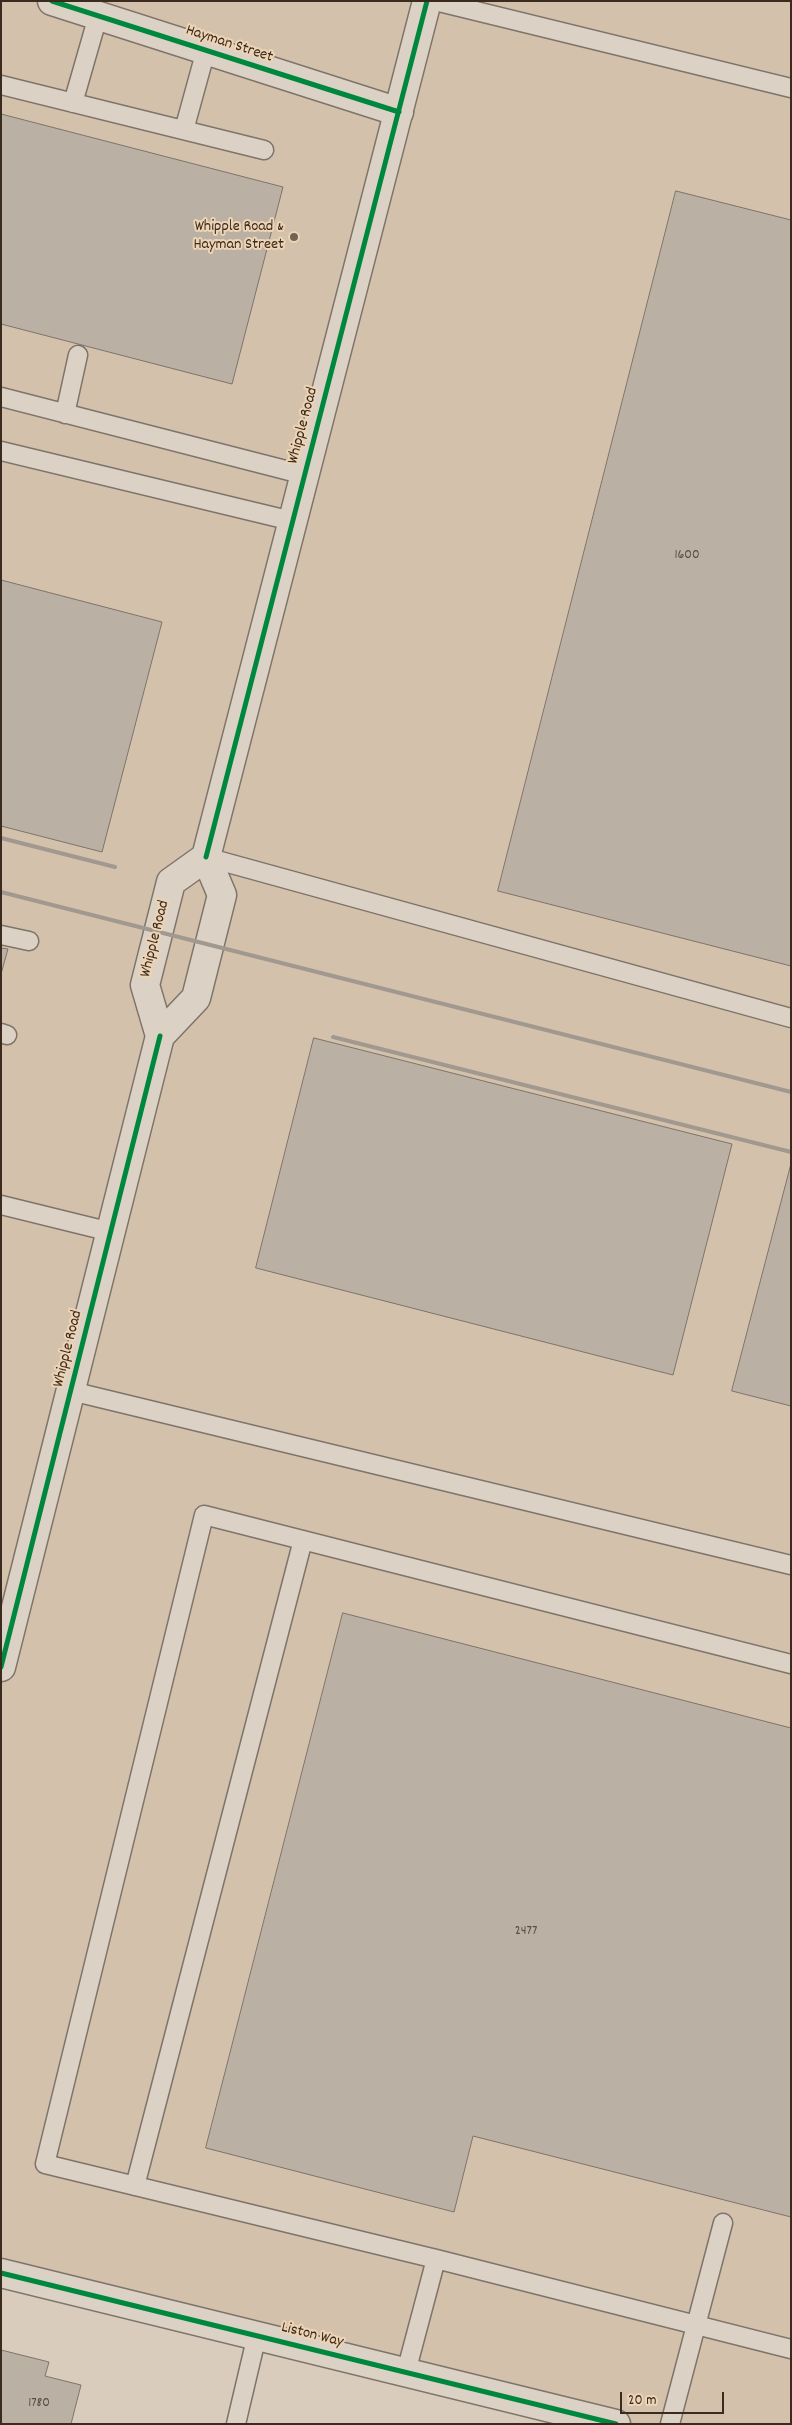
<!DOCTYPE html>
<html>
<head>
<meta charset="utf-8">
<style>
	body { margin:0 }
	#map { position:relative; width:792px; height:2425px; overflow:hidden; background:#d9ccbc; font-family:Dekko,sans-serif }
	canvas { display:block }
	.frame { position:absolute; inset:0; border:2px solid #3b2a1e; pointer-events:none }
	.scale { position:absolute; left:620px; top:2392px; width:104px; height:22px; box-sizing:border-box; border:2px solid #3b2a1e; border-top:0; padding-left:6px; font-size:15px; line-height:18px; white-space:nowrap; color:#3b2a1e; -webkit-text-stroke:4px #edd4b5; paint-order:stroke }
</style>
</head>
<body>
<div id="map">
<canvas width="792" height="2425"></canvas>
<div class="frame"></div>
<div class="scale">20 m</div>
</div>
<script>
const context = document.querySelector('canvas').getContext('2d');
context.lineJoin = 'round';
function paint(path, color) { context.fillStyle = color; context.fill(path, 'evenodd'); }
function stroke(path, color, width, dash) { context.strokeStyle = color; context.lineWidth = width; context.lineCap = dash ? 'butt' : 'round'; context.setLineDash(dash || []); context.stroke(path); }
function write(font, color, halo, rows, align = 'center') {
  context.font = font + ' Dekko,sans-serif'; context.lineWidth = 4; context.setLineDash([]); context.textBaseline = 'middle'; context.strokeStyle = halo; context.fillStyle = color; for (const [text, x, y, turn = 0] of rows) {
    context.save(); context.translate(x, y); context.rotate((+turn || 0) * Math.PI / 180); context.textAlign = isNaN(turn) ? turn : align; if (halo) context.strokeText(text, 0, 0); context.fillText(text, 0, 0); context.restore();
  }
}
const built = new Path2D(`
	M1,1H791V2424H616L1,2273Z`);
const building = new Path2D(`
	M1,114L283,187L232,384L1,324Z
	M676,191L791,220V966L498,891Z
	M1,580L162,622L102,852L1,826Z
	M1,948L8,949L1,974Z
	M314,1038L732,1144L673,1375L256,1268Z
	M791,1164V1406L732,1391Z
	M343,1613L791,1728V2217L473,2136L454,2212L206,2148Z
	M1,2350L49,2362L45,2376L81,2385L71,2424H1Z`);
const service = new Path2D(`
	M435,1L791,88
	M1,85L264,150
	M73,103L98,16
	M184,130L206,50
	M1,397L305,475
	M65,414L78,355
	M1,451L292,521
	M206,857L791,1018
	M1,935L29,941
	M1,1033L7,1035
	M1,1205L111,1232
	M71,1391L791,1565
	M135,2186L303,1540
	M436,2259L45,2164L204,1515L791,1664
	M406,2372L436,2259L791,2349
	M236,2424L257,2335
	M670,2424L723,2223`);
const minor = new Path2D(`
	M52,1L399,112
	M1,2273L616,2424`);
const secondary = new Path2D(`
	M160,1036L145,985L171,882L206,857
	M1,1667L160,1036L196,998L222,895L206,857L427,1`);
const rail = new Path2D(`
	M1,838L115,867
	M1,892L791,1092
	M333,1037L791,1152`);
const cycleway = new Path2D(`
	M52,1L399,112
	M206,857L427,1
	M1,1667L160,1036
	M1,2273L616,2424`);
const markers = [
	[294,237,5,"#726355"]
];
const numberNames = [
	["1600",687,556],
	["2477",526,1932],
	["1780",39,2404]
];
const streetNames = [
	["Hayman Street",229,45,18],
	["Whipple Road",304,426,-75],
	["Whipple Road",156,939,-76],
	["Whipple Road",69,1349,-76],
	["Liston Way",312,2336,14]
];
const poiNames = [
	["Whipple Road &",284,228],
	["Hayman Street",284,246]
];
paint(built, '#d4c1ab');
paint(building, '#bbb0a4');
stroke(building, '#7d746a', 1);
stroke(service, '#7d746a', 21);
stroke(minor, '#7d746a', 31);
stroke(secondary, '#7d746a', 31);
stroke(service, '#dbd1c5', 18);
stroke(minor, '#dbd1c5', 28);
stroke(secondary, '#dbd1c5', 28);
stroke(rail, '#a19990', 4);
stroke(cycleway, '#00873e', 5);
for (const [x, y, r, color] of markers) { const dot = new Path2D(); dot.arc(x, y, r, 0, 2 * Math.PI); context.fillStyle = color; context.fill(dot); stroke(dot, '#edd4b5', 2); }
write('14px', '#5b4c40', null, numberNames);
write('16px', '#3b2a1e', '#edd4b5', streetNames);
write('16px', '#3b2a1e', '#edd4b5', poiNames, 'right');
</script>
</body>
</html>
